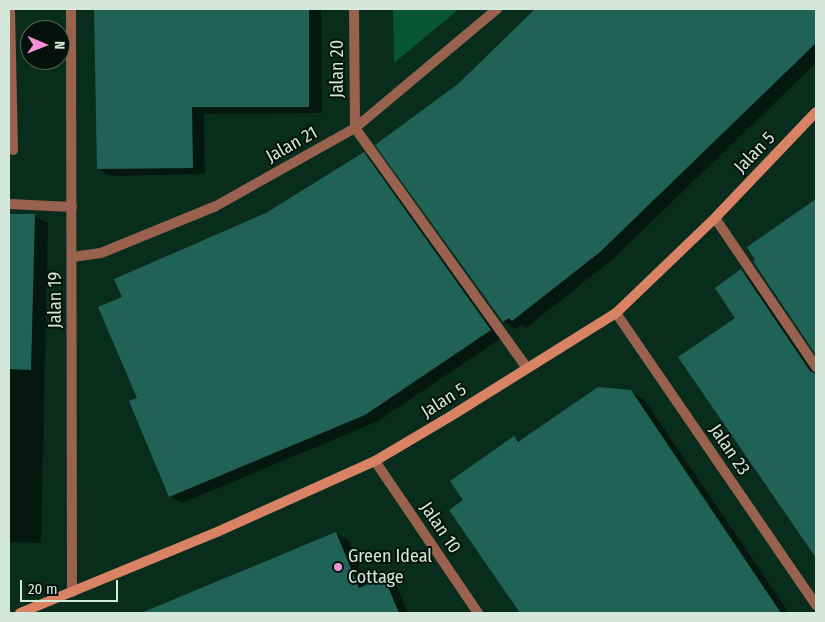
<!DOCTYPE html>
<html>
<head>
<meta charset="utf-8">
<style>
	body { margin:0 }
	#map { position:relative; width:825px; height:622px; overflow:hidden; background:#092d1d; font-family:"Fira Sans Condensed",sans-serif }
	canvas { display:block }
	.frame { position:absolute; inset:0; border:10px solid #d3e7db; pointer-events:none }
	.north { position:absolute; left:20px; top:20px; width:50px; height:50px; box-sizing:border-box; background:#05120b; border:1px solid #57675e; border-radius:50%; rotate:91deg; font-size:14px; font-weight:700; line-height:20px; text-align:center; color:#d3e7db }
	.north::after { content:''; display:block; margin:auto; width:18px; height:22px; background:#f491d4; clip-path:polygon(50% 0,100% 100%,50% 72%,0 100%) }
	.scale { position:absolute; left:20px; top:580px; width:98px; height:22px; box-sizing:border-box; border:2px solid #d3e7db; border-top:0; padding-left:6px; font-size:15px; line-height:18px; white-space:nowrap; color:#d3e7db; -webkit-text-stroke:4px #05120b; paint-order:stroke }
</style>
</head>
<body>
<div id="map">
<canvas width="825" height="622"></canvas>
<div class="frame"></div>
<div class="north">N</div>
<div class="scale">20 m</div>
</div>
<script>
const context = document.querySelector('canvas').getContext('2d');
context.lineJoin = 'round';
function paint(path, color) { context.fillStyle = color; context.fill(path, 'evenodd'); }
function stroke(path, color, width, dash) { context.strokeStyle = color; context.lineWidth = width; context.lineCap = dash ? 'butt' : 'round'; context.setLineDash(dash || []); context.stroke(path); }
function write(font, color, halo, rows, align = 'center') {
  context.font = font + ' "Fira Sans Condensed",sans-serif'; context.lineWidth = 4; context.setLineDash([]); context.textBaseline = 'middle'; context.strokeStyle = halo; context.fillStyle = color; for (const [text, x, y, turn = 0] of rows) {
    context.save(); context.translate(x, y); context.rotate((+turn || 0) * Math.PI / 180); context.textAlign = isNaN(turn) ? turn : align; if (halo) context.strokeText(text, 0, 0); context.fillText(text, 0, 0); context.restore();
  }
}
const green = new Path2D(`
	M393,9H459L394,63Z`);
const shadow = new Path2D(`
	M96,9H321L322,113L204,114L205,174L111,176L98,169Z
	M537,9H816V63L613,259L526,328L521,325L516,329L503,321L459,85Z
	M364,153L377,161L503,337L378,421L182,503L170,496L138,399L124,297L267,215Z
	M810,205L816,209V353L754,261Z
	M9,215L35,216L48,223L41,543L9,542V561Z
	M741,271L754,278L816,370V558L680,357L737,318Z
	M630,391L644,399L789,613H521L451,511L465,501L514,438L521,441Z
	M336,533L349,541L367,585L384,578L397,586L408,613H144Z`);
const building = new Path2D(`
	M94,9H309V107H192L193,168L97,169Z
	M535,9H816V43L600,252L512,321L509,318L503,322L375,145L458,84Z
	M364,152L491,330L365,415L169,497L129,401L137,398L98,307L122,297L114,279L266,213Z
	M816,199V355L753,261L755,260L747,247Z
	M9,214H35L31,370L9,369Z
	M741,269L810,371L816,374V558L678,357L735,318L715,288Z
	M598,387L631,390L781,613H520L449,510L463,500L450,481L514,436L518,442Z
	M336,532L359,588L384,577L399,613H141Z`);
const lane = new Path2D(`
	M10,9L13,150
	M355,128L527,368
	M9,204L72,207
	M715,218L816,367`);
const street = new Path2D(`
	M71,9L72,592
	M354,9L355,128
	M72,257L101,253L216,206L355,128L497,9
	M616,313L816,605
	M375,461L478,613`);
const secondary = new Path2D(`
	M20,613L217,532L375,461L451,416L616,313L715,218L816,112`);
const markers = [
	[338,567,5,"#f491d4"]
];
const streetNames = [
	["Jalan 20",338,69,-90],
	["Jalan 21",292,145,-29],
	["Jalan 5",755,153,-46],
	["Jalan 19",56,300,-90],
	["Jalan 5",444,401,-32],
	["Jalan 23",729,450,56],
	["Jalan 10",440,528,56]
];
const poiNames = [
	["Green Ideal",348,557],
	["Cottage",348,578]
];
paint(green, '#075537');
paint(shadow, '#0007');
paint(building, '#216257');
stroke(lane, '#99624f', 10);
stroke(street, '#99624f', 10);
stroke(secondary, '#da8364', 10);
for (const [x, y, r, color] of markers) { const dot = new Path2D(); dot.arc(x, y, r, 0, 2 * Math.PI); context.fillStyle = color; context.fill(dot); stroke(dot, '#05120b', 2); }
write('18px', '#d3e7db', '#05120b', streetNames);
write('18px', '#d3e7db', '#05120b', poiNames, 'left');
</script>
</body>
</html>
